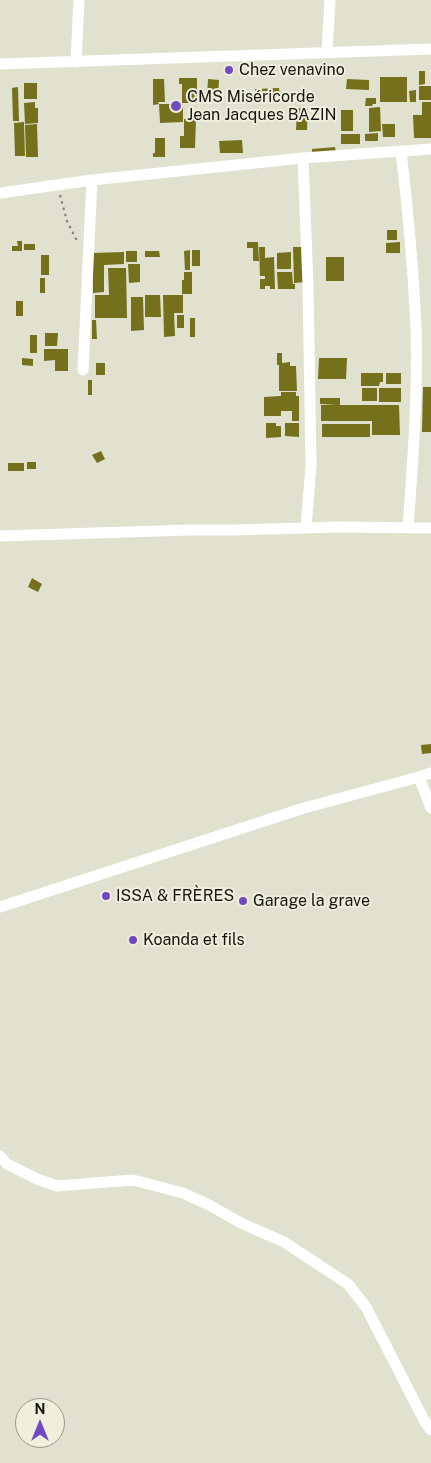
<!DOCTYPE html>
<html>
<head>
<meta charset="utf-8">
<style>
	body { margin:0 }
	#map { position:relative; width:431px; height:1463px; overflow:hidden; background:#e1e1cf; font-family:"Public Sans",sans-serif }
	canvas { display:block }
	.north { position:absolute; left:15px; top:1398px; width:50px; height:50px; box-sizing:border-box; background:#efefdc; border:1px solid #98988a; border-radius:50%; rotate:0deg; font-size:14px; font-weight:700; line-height:20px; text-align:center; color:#15150e }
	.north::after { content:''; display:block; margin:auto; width:18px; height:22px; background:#7048c1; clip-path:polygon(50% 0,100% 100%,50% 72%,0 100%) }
</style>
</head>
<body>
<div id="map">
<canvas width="431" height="1463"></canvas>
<div class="north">N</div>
</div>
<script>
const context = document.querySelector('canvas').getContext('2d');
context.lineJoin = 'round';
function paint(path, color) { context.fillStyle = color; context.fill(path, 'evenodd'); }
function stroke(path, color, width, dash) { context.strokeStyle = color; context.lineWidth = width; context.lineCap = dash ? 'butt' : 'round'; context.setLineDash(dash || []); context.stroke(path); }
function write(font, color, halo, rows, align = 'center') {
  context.font = font + ' "Public Sans",sans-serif'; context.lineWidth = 4; context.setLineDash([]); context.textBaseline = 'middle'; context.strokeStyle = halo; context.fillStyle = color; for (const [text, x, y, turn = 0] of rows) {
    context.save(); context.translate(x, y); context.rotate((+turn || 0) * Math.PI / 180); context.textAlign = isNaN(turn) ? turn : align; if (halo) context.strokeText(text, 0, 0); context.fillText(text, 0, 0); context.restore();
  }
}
const building = new Path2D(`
	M419,71H425V84L419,85Z
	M380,77H407V102H380Z
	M179,78H197V103H182V84H179Z
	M153,79H164L165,102H158L159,104L153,105Z
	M208,79L219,80L218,98L207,97Z
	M347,79L369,80V90L346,89Z
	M24,83H37V99H24Z
	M419,86H431V100H419Z
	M18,87L19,121H13L12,88Z
	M279,88L280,96L256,97L255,89Z
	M416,90V102H410L409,91Z
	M366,98H376V104H373L372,106H365Z
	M35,102V108H38V123L25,124L24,103Z
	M422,102H431V138H414L413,115H422Z
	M159,104H183V122L160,123Z
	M380,107L381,131L369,132V108Z
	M297,108L308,109L307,130H296Z
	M341,110H353V131H341Z
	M184,119H196L195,148H180V136H184Z
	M24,122L25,156H15L14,123Z
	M37,124L38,157H26L25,125Z
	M382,124H395V137H383Z
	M378,133V141H365V134Z
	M341,134H360V144H341Z
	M155,138H165V157H153V153H155Z
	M242,140L243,153H220L219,141Z
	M335,147L336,152L312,154V149Z
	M387,230H397V240H387Z
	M17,241H22V251H12V246H18Z
	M247,242H258L259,261H253V248H247Z
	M400,242V253H386V243Z
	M24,244H35V250H24Z
	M259,247H265V258L274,257L275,289H270V286H265V289H260V279H265V276H260Z
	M293,247H305L306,282L294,283Z
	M190,250V270H185L184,251Z
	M192,250H200V266H192Z
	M126,251H137V262H126Z
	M145,251H159L160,257H145Z
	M124,252V264L104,265V292L93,293L92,253Z
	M291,252V269H277V253Z
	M41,255H49V275H41Z
	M326,257H344V281H326Z
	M128,264H140V282L129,283Z
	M108,268H126L127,318H95V295H109Z
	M184,272H192V294H182V280H184Z
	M277,272H292L293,284H295V289H278Z
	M40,278H45V293H40Z
	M145,295H160L161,317H145Z
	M163,295H183V313H174L175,336L164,337Z
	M131,297H143L144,330L131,331Z
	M16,301H23V316H16Z
	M177,315H184V328H177Z
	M190,318H195V337H190Z
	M92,320H96L97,339H92Z
	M45,333H58L57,346H45Z
	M30,335H37V353H30Z
	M44,349H68V371H55V360L44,361Z
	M277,353H282V363L290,362V366H296L297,391H279V365H277Z
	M22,358L33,359V366L22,365Z
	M319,358H347L346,379H318Z
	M96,363H105V375H96Z
	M361,373H383V382H380L379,386H361Z
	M386,373H401V384H386Z
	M88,380H92V395H88Z
	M423,387H431V432H422Z
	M362,388H377V401H362Z
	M379,388H401V402H379Z
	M281,392H296V396H299V421H292V411H281V416H264V397L281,396Z
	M320,398H340V405H399L400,435H372V421H321V405L336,404H320Z
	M266,423H276V426H281V437L266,438Z
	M285,423H299V437L285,436Z
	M322,424H370V437H322Z
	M101,451L105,459L97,463L92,455Z
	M27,462H36V469H27Z
	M8,463H24V471H8Z
	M32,578L42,584L38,592L28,587Z
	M431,744V753L422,754L421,745Z`);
const path = new Path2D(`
	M60,195L67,221L77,241`);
const minor = new Path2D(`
	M327,53L330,0
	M76,62L79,0
	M0,64L431,49
	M401,151C408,209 413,267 416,325C418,392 413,460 408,527
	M303,158L308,285L311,465L306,528
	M0,193L92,180L303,158L431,149
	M83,370L92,180
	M0,536L190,530H234L338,527L431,528
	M419,777L431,808
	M0,907L304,808L419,777L431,773
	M0,1156L7,1164L37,1179L57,1186L133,1180L183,1193L209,1205L243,1224L284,1242L348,1284L366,1307L425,1422L431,1430`);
const markers = [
	[229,70,5,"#7048c1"],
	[176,106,6,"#7048c1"],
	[106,896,5,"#7048c1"],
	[243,901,5,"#7048c1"],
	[133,940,5,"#7048c1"]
];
const poiNames = [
	["Chez venavino",239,70],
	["CMS Miséricorde",187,97],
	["Jean Jacques BAZIN",187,115],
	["ISSA & FRÈRES",116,896],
	["Garage la grave",253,901],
	["Koanda et fils",143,940]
];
paint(building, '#74701c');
stroke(path, '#7e7e71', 2, [2.5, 4]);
stroke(minor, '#fff', 11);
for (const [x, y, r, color] of markers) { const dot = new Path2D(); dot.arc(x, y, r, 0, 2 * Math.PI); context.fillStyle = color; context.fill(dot); stroke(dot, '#efefdc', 2); }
write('16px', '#15150e', '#efefdc', poiNames, 'left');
</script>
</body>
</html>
